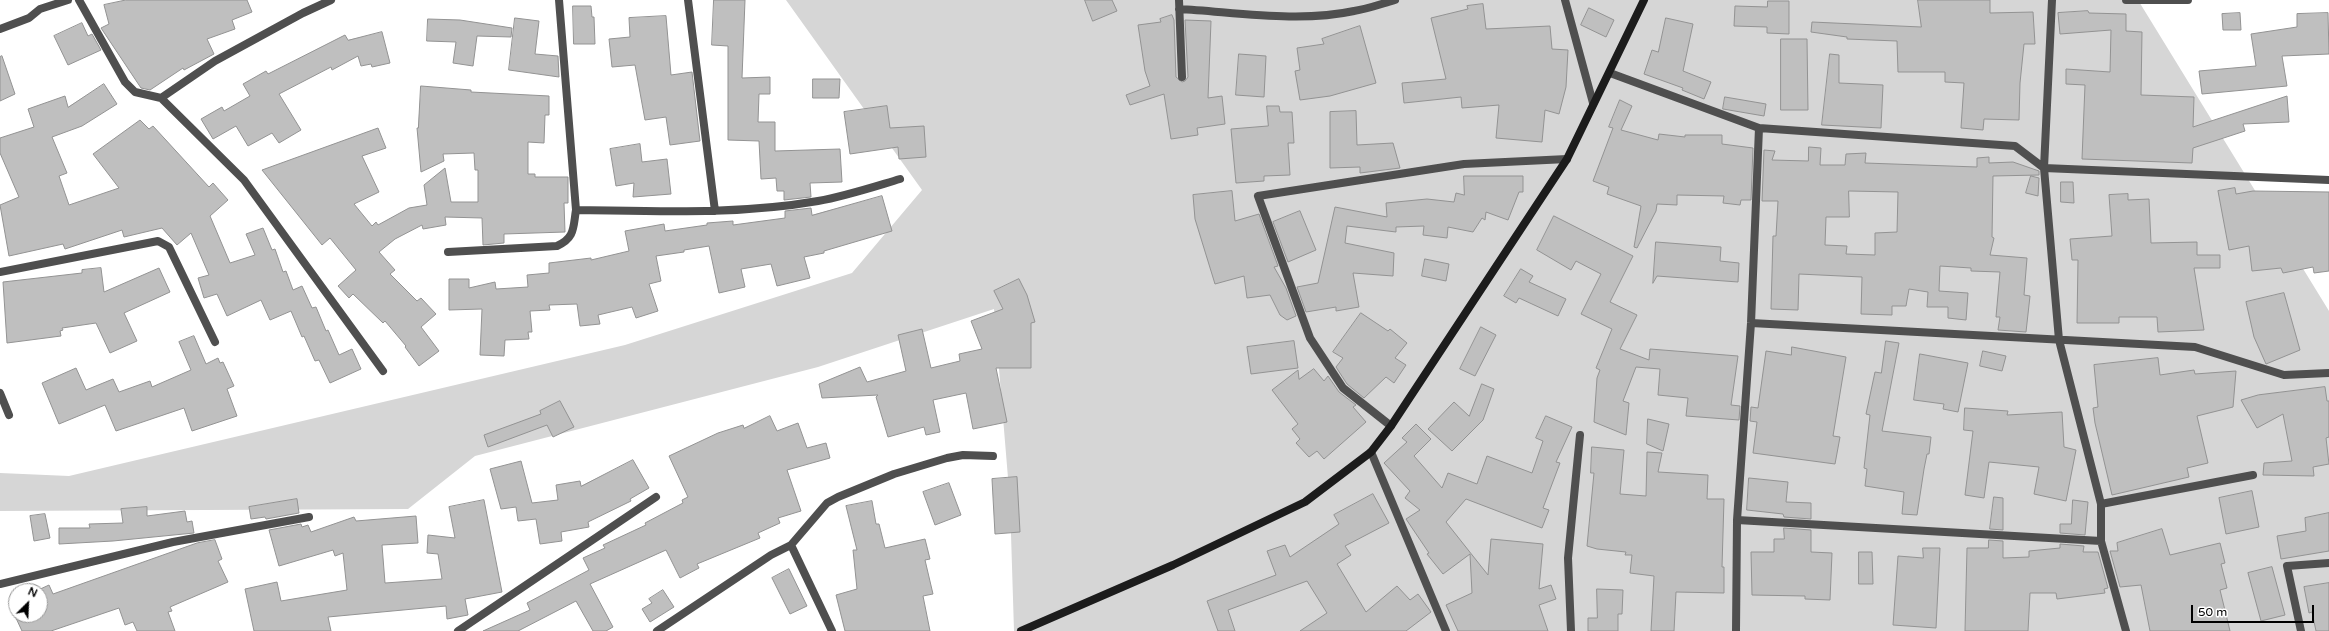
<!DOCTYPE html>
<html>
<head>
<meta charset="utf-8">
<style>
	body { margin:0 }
	#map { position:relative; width:2329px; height:631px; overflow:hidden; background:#fff; font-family:"Varela Round",sans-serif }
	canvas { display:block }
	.north { position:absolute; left:8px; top:583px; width:40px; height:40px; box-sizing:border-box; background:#fff; border:1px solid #999; border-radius:50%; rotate:24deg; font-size:11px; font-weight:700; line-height:16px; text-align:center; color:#000 }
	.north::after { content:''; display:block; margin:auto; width:14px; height:18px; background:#000; clip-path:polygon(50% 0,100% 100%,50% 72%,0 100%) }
	.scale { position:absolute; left:2191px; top:605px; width:123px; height:18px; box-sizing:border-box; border:2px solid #000; border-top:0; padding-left:5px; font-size:12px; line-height:14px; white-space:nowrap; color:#000; -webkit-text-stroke:3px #fff; paint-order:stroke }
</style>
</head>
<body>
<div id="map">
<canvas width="2329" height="631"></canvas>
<div class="north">N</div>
<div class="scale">50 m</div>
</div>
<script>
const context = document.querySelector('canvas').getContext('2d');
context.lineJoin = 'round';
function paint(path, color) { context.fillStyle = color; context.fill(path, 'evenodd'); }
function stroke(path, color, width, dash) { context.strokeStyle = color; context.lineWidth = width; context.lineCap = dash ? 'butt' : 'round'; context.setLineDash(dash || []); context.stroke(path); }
const green = new Path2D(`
	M786,0H2138L2329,311V631H1014L1010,502L994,309L818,367L475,456L408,509L0,511V473L69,476L625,345L852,273L922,190Z`);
const building = new Path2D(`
	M126,0H247L252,12L232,20L235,29L207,39L214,54L184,70L183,68L150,90L141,88L101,28L109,24L104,5Z
	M714,0H745L742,78L770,77V94H759L758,122H775V151L840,149L842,182L810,183L811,197L784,200V191H777L776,178L761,179L759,141L728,140V46L712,45Z
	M1085,0H1112L1117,11L1093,21Z
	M1918,0H1990V13L2033,12L2035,44H2024L2020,83L2019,120L1984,119L1983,130L1961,128L1964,83L1945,82V72H1898L1897,41L1847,39V37L1811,32L1812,22L1921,27Z
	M1768,1H1789V34L1767,33V27L1734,26L1735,6L1767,7Z
	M1483,4L1486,29L1550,26L1552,49L1568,50L1566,87L1559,114L1545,110L1542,142L1496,138L1499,105L1462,108L1461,97L1404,103L1402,83L1446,79L1431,18L1468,9L1467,6Z
	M573,6H591L592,17H594L595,44H574Z
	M1589,8L1614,20L1606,37L1581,25Z
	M2088,11L2089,13L2126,14V31L2142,32L2141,95L2194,97L2193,127L2287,96L2289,122L2243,124L2245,131L2193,148L2192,163L2082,159L2085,85L2066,84V69L2110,72L2111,30L2060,34L2058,13Z
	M2240,13L2241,30H2223L2222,14Z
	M2328,13L2329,54L2282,56L2287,86L2202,94L2199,71L2256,66L2251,34L2297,27V14Z
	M1172,15L1174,20L1176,77L1182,82L1185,81L1188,77L1185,20L1211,21L1208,98L1222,96L1225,124L1197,128L1198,135L1171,139L1164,94L1130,105L1126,95L1150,86L1145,71L1138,25L1161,22L1160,19Z
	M666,16L671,75L692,72L700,141L670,145L666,117L645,120L635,65L612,67L609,39L630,37L629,18Z
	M515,18L539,21L535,54L558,56L559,77L509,70Z
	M1666,18L1693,24L1683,71L1711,82L1704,99L1682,90L1683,88L1644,74L1652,50L1658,52Z
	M428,19L460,20L512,28L511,37L477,36L473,66L453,63L456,42L427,41Z
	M82,23L88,36L92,34L101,50L68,65L54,36Z
	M1360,26L1376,83L1330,96L1300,100L1295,71L1300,70L1297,48L1324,44L1322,39Z
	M382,32L390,63L372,67L371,64L361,66L358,56L332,70L331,67L279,94L301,130L279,143L272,133L248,146L236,126L213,139L201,119L222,107L224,111L250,96L243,84L266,71L268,74L345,35L348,40Z
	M1781,39H1807L1808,110H1781Z
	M1239,54L1266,56L1264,97L1236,95Z
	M1830,54L1839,55V83L1883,85L1881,128L1822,125Z
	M2,56L15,94L0,101V57Z
	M813,79H840L839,98H813Z
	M104,84L117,104L82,126L52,137L67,173L59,176L69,205L119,188L93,154L140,120L149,129L153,126L209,187L213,183L228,200L210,216L230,263L255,255L246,234L263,228L272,250L275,249L283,272L286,271L293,290L302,286L312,308L316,307L326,331L328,330L339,355L352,349L361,369L330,383L319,360L315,361L304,336L302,337L291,311L270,320L261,300L227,316L217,294L204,298L198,278L209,275L191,233L177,245L162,228L124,237L122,230L65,249L63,244L9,256L0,205L19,197L0,153V138L34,127L28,109L65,96L68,107Z
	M421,86L471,90V92L549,96V115H545L544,143L528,142V174H535V177H568V203H564L565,232L504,234V243L483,245L482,218L445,217L446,225L423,229L422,225L395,239L379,252L395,270L390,274L417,301L421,298L436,314L421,327L439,351L419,366L405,347L406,346L385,321L383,323L353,294L349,298L338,286L356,270L330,238L322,245L262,170L378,128L386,148L362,156L379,192L354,204L372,226L376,222L378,225L409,208L427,205L424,185L445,168L451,202H478V170H475L474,153L443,154L444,161L421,172L417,128H418Z
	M1725,97L1766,104L1764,116L1723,109Z
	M1620,100L1632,106L1621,130L1658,140L1659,134L1685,137V135H1722V144L1753,148L1751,200H1741L1740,205L1723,203L1724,196L1677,195V205L1657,204L1656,211L1637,248L1634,247L1641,206L1607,194L1609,187L1593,181L1613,128L1609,127Z
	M887,106L890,128L924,126L926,157L899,159L898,147L850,154L844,112Z
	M1267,106H1279L1280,112H1292L1294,143H1288L1290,175L1264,176V181L1236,183L1231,129L1268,126Z
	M1356,111L1357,145L1393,143L1400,168L1360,173V167L1330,168V112Z
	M640,144L642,162L667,159L671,194L633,197L634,183L616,186L610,149Z
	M1809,147L1821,148L1820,165H1845L1846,154L1866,153L1865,163L1977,167V158L1989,157V163L2013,162L2039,171V175L1993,176L1992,237L1994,238L1990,255L2027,258L2024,295L2030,296L2026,332L1998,330L2000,317H1996L2000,272L1971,271V268L1940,266L1939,291L1968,293L1966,320L1948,318V307H1927L1928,292L1909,289L1906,306H1892V315L1861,314L1862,277L1799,274L1798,310L1771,309L1773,236H1776L1778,201H1762L1764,150L1775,151L1772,160L1808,161ZM1849,191L1898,192L1897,232L1875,233V255L1846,254L1847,246L1825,245L1826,217H1849Z
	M1464,176H1523V192H1519L1508,220L1486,212L1485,220L1482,218L1473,232L1448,227L1447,238L1423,235L1424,226L1396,227V232L1347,226L1345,243L1394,253L1393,276L1353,273L1359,307L1336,311V307L1306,312L1297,287L1318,283L1335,207L1387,217L1386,203L1427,199L1454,202L1456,193L1464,195Z
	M2031,176L2039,178L2038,196L2026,193Z
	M2061,182H2073L2074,203L2061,202Z
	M2235,188L2236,194L2253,191L2329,192V271L2314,273L2313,267L2283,273L2281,268L2252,271L2249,246L2229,250L2218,191Z
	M1232,191L1235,221L1259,214L1278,266L1274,267L1286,288L1296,316L1287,320L1280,315L1270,295L1247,298L1244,276L1215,284L1195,219L1193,195Z
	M2128,194V200L2149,199L2151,243L2197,242V255H2220V268H2194L2204,330L2158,332L2157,317H2119V323H2077L2078,260H2072L2070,239L2112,236L2109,195Z
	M882,196L892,231L824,251V253L804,257L810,278L777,286L771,264L741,269L745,287L719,293L709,246L684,250V252L656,256L661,281L649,284L658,311L636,318L632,307L598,315L600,324L580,326L577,304L549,305L550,310L530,311L532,332H528L529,339L505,340L504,356L480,355L482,309L449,310V279H469V288L495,282L496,289L528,287L527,275L549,273V263L591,258V260L629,251L625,231L664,224L665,231L707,225V223L733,221V225L785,218V211L811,208L812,215Z
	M1300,211L1316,250L1288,262L1273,222Z
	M1554,216L1633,256L1610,302L1637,315L1620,349L1649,360L1650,349L1738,356L1731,405L1740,406L1739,420L1686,416L1688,398L1658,395L1660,369L1636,367L1623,401L1629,403L1626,435L1594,422L1597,378L1600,370L1596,368L1612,329L1581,314L1601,274L1576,261L1571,270L1537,250Z
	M1656,242L1721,247L1720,261L1739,263L1738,282L1657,276L1653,283Z
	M1425,259L1449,264L1446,281L1422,276Z
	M101,268L104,292L159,268L170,292L124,313L137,341L110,353L96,323L62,328L63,330L60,331L61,336L7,343L3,282L82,273V270Z
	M1521,269L1533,276L1529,282L1566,299L1558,316L1519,298L1516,303L1504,296Z
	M1019,279L1027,295L1035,322L1031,323V368H996L1007,422L973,429L966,393L933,400L940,432L926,435L924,427L888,437L876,397L878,395L822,398L819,384L860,367L867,382L906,371L898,335L922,329L931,368L960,361L959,354L982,349L971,321L1003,309L994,291Z
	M2284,293L2300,350L2266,364L2254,337L2246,302Z
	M1361,313L1388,331L1390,329L1407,343L1395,358L1406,365L1394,383L1386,377L1364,398L1347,384L1336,367L1343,358L1333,352Z
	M1481,327L1496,335L1475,376L1460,369Z
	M194,336L206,364L218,358L220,363L223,362L234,386L227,389L237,416L192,431L184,408L116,431L105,405L59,424L42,383L76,368L86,390L113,379L119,392L150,381L152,387L191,370L179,342Z
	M1294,341L1298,368L1251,374L1247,347Z
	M1886,341L1899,343L1882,431L1931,437L1929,454H1927L1924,469L1917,515L1902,514L1904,492L1865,486L1867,469L1864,468L1870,415L1866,414L1875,372L1881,373Z
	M1792,347L1846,357L1833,436L1840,437L1835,464L1753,453L1757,422L1750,421L1751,407L1758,408L1766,351L1791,355Z
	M1983,351L2006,356L2002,371L1980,366Z
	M1920,354L1968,363L1958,412L1943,409L1944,404L1914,400Z
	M2158,358L2160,375L2194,370L2195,374L2236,371L2233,407L2197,416L2208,463L2187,468L2189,477L2112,495L2095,423L2093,408L2098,407L2094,365Z
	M1314,369L1324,381L1328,376L1339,392L1356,405L1353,407L1366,422L1324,459L1317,451L1309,457L1296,443L1300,439L1292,429L1298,424L1272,390L1298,370L1299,379Z
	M1482,384L1494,389L1483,420L1452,451L1428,429L1454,402L1469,416Z
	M2325,387L2327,401H2329V437L2326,438L2329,464L2313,467L2314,476L2263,475L2264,463L2292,461L2283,414L2257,428L2241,400L2258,395Z
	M560,401L574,427L553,437L547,425L488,447L484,435L541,414L540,411Z
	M1965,408L2008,411L2007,415L2062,412L2064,447L2076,450L2066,501L2034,494L2039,467L1989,462L1984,498L1965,495L1973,431L1964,430Z
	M770,416L777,431L798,423L807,448L826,443L830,458L787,470L801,511L778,518L780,523L758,533L760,538L697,564L699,568L680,578L666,550L590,584L613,627L606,631H593L576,601L518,631H483L530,610L527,603L589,570L583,558L605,548L603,545L646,525L645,523L683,503L682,500L688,497L669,456L718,433L743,425L744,428Z
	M1546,416L1572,427L1556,462L1560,463L1543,508L1549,510L1542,528L1466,499L1446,522L1488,575L1491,539L1543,544L1539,589L1551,585L1556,599L1539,605L1548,631H1458L1446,605L1472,593L1470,554L1443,574L1427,554L1429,553L1406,519L1420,510L1405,498L1410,491L1384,463L1407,442L1402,438L1416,424L1431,439L1414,456L1442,488L1448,473L1477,484L1487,456L1532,473L1543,441L1536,438Z
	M1648,419L1669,424L1663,451L1647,444Z
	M1592,447L1624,450L1620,494L1646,496L1647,452L1662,453L1658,472L1708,475L1707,499H1724L1722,567H1724V593L1676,592L1674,631H1651L1654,576L1630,573L1632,555H1625L1626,552L1597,549L1587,546L1594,473H1591Z
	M633,460L649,488L630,499L631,501L588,522L589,527L561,532L562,541L540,544L536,519L518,521L516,507L501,509L490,469L521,461L532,503L558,500L556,485L580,481L581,486Z
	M1017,477L1020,532L995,534L992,479Z
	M1749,478L1788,482L1786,502L1811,503V519L1784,517L1783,514L1747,510Z
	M949,483L961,515L935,525L923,492Z
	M2252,491L2259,527L2226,534L2219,498Z
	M1373,494L1389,523L1345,546L1351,555L1337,564L1366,612L1397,586L1410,600L1418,594L1431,612L1406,631H1300L1327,613L1307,581L1228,610L1235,631H1218L1207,601L1276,575L1267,551L1285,545L1290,557L1339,524L1334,515Z
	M1994,497L2003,498V530L1990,529Z
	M297,499L299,513L266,519L265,517L251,519L249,507Z
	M484,500L502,592L465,599L468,615L447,619L446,606L328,617L331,631H254L245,589L277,582L281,601L347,590L343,553L335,556L333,550L279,566L269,530L301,524L302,527L308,525L311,532L354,517L356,521L416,516L418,543L382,545L385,583L442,579L438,554L427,553L428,535L455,538L449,507Z
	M2073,500L2088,502L2085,535L2060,533V524H2071Z
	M872,501L876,524H879L885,548L925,539L930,559L925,560L933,594L923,596L930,631H845L836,595L857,589L853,550H857L846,506Z
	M147,507V516L185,511L187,522L192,521L194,533L113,541L59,544V528H90L89,524L123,523L121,509Z
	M2329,513V551L2281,559L2277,536L2306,531L2305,518Z
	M45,514L50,538L34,541L30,516Z
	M1784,528L1811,530V552L1832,553L1830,600L1805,599V596L1752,595L1751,552H1774V539H1784Z
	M2162,529L2170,555L2220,543L2225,563L2221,564L2227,588L2220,590L2230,631H2150L2141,585L2120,587L2110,551H2118L2117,543Z
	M215,540L222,559L218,561L228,582L170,607L172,611L168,612L175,631H137L133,622L125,625L119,608L51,631H22L9,603L16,600V615H40V591H36L49,585L53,594L197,543Z
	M1989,540L2003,541V558L2029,557V551L2060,548V544L2084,546L2083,552H2098L2108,588L2104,589L2105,593L2057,599L2056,593H2030L2028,631H1965L1967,548H1988Z
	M1923,548H1940L1936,628L1893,625L1898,556L1923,558Z
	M1859,552H1872L1873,584H1859Z
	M2272,567L2285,615L2261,621L2248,573Z
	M789,569L807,606L790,614L772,578Z
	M2329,583V631H2316L2312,612L2309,613L2304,587Z
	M1597,589L1623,590L1622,614H1618V631H1588V618H1597Z
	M663,590L674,607L650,622L642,609L652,603L649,599Z`);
const minor = new Path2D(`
	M79,0L125,82L135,92L161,98L244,180L383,371
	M688,0L715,211
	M1179,0L1182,77
	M1565,0L1593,103
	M2052,0L2044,168L2059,340L2101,504V541L2126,631
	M2126,0H2188
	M1179,9C1235,12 1299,23 1354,11C1368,9 1381,4 1395,0
	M0,29L29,18L40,9L68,0
	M1610,73L1759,128L2015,146L2044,168L2329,180
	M161,98L215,61L303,13L331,0
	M576,210C656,211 738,215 818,201C846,196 873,187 900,179
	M448,252L557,246C575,238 573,228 576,210L559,0
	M0,272L158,241L169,247L215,342
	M1751,323L2195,347L2284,375L2329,373
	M0,393L9,415
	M1391,426L1343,388L1310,338L1258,196L1464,164L1567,159
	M1371,452L1446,631
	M2101,504L2253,475
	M1737,520L2101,541
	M791,545L832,631
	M0,584L173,542L309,517
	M458,631L656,497
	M657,631L771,555L791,545L827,503L838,497L894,474L947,458L963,455L993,456
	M1571,631L1568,558L1580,435
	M1736,631L1737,520L1751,323L1759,128
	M2301,631L2287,566L2329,563`);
const secondary = new Path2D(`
	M1021,631L1173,565L1305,502L1371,452L1391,426L1567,159L1644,0`);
paint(green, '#d6d6d6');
paint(building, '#bfbfbf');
stroke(building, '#939393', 1);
stroke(minor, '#4f4f4f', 8);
stroke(secondary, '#1c1c1c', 8);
</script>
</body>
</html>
